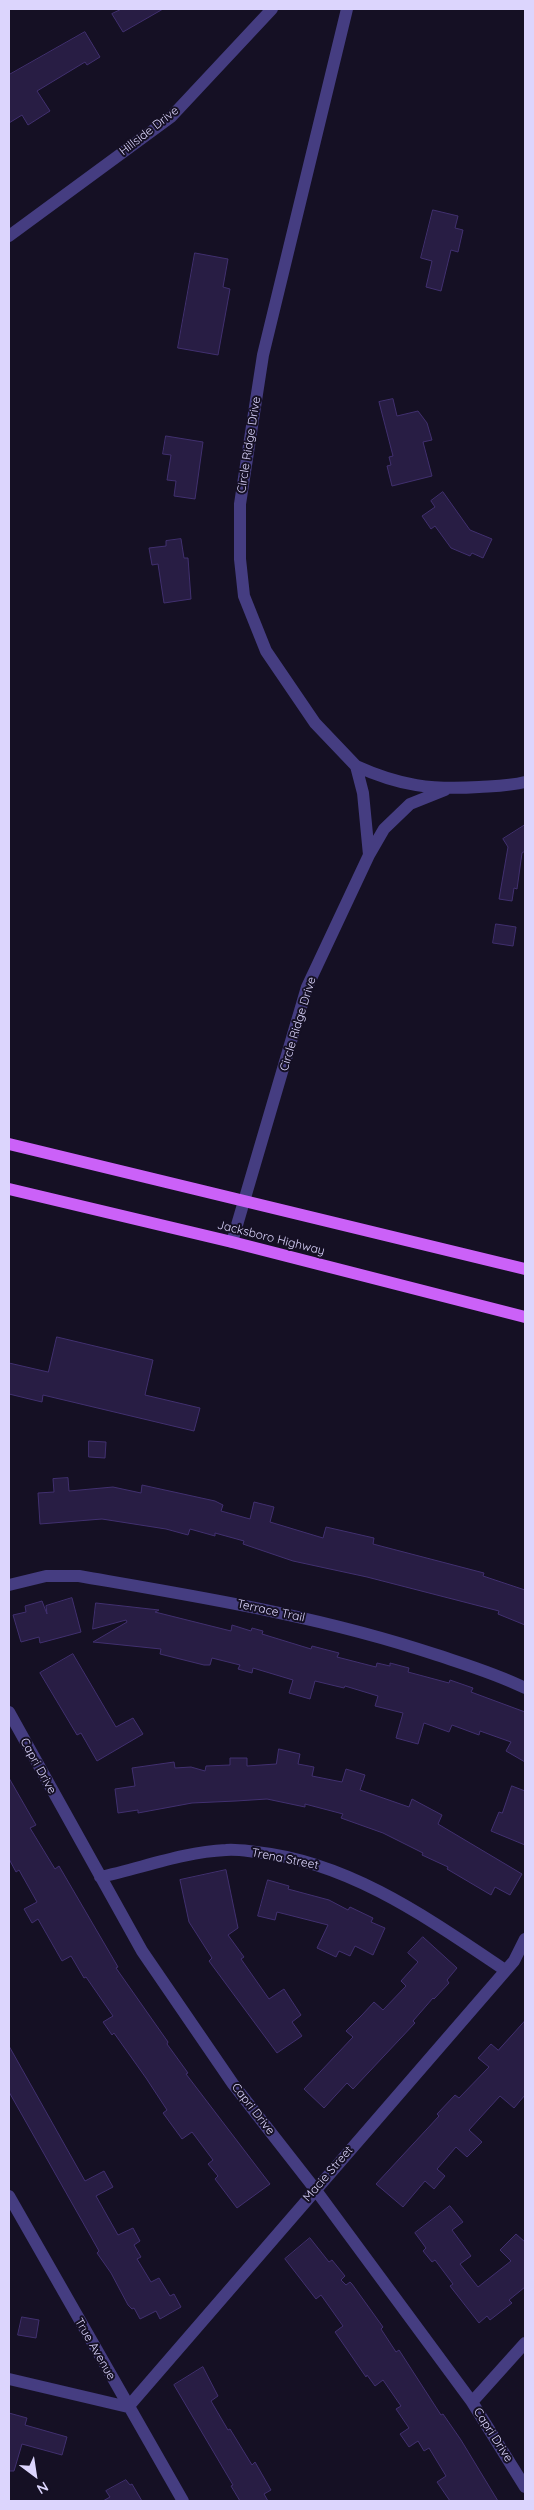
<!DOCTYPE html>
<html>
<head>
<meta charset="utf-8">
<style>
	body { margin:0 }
	#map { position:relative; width:534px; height:2510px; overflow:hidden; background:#151024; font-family:Quicksand,sans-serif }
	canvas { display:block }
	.frame { position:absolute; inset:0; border:10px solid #dcd5fd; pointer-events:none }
	.north { position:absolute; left:10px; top:2450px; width:50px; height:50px; -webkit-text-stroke:4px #151024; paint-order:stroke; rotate:149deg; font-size:14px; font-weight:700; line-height:20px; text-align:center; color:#dcd5fd }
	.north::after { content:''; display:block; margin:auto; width:18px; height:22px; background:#dcd5fd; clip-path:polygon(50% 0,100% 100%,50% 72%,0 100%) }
</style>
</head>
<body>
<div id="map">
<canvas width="534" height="2510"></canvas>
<div class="frame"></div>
<div class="north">N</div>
</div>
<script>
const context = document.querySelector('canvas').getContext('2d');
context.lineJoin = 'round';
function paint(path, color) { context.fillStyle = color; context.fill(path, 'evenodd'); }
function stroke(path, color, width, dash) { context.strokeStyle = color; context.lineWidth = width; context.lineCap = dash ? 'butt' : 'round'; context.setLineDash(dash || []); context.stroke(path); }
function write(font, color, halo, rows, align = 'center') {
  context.font = font + ' Quicksand,sans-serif'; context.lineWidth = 4; context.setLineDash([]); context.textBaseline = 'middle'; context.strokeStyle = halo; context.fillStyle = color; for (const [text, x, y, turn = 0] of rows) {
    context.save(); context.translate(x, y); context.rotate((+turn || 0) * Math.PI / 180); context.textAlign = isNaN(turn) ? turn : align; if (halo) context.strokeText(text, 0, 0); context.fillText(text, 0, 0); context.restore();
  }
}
const building = new Path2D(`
	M122,9H163L123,32L112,14Z
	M85,32L100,57L87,65L85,62L37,91L50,111L28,125L22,115L9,123V75Z
	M433,210L458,216L455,228L463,230L458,252L451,250L441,291L426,287L432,261L421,258Z
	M195,253L228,259L223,287L230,289L218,355L178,348Z
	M393,399L397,416L418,411L427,423L432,440L423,442L432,476L392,486L387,466L391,465L389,457L393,456L379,402Z
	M166,436L203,442L195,499L174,496L176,481L167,480L171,455L163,454Z
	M443,492L470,530L492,539L483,558L472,553L470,556L451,548L435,526L431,529L422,516L435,507L431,501Z
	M181,539L184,558H188L191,599L164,603L158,564L152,565L149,548L166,546V541Z
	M525,825V851L522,853L517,889L514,888L512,901L499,899L508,847L503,839Z
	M496,924L516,927L513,946L493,943Z
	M57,1337L153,1360L145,1395L200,1408L194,1431L43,1395L42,1402L9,1394V1363L48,1372Z
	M89,1441L106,1442L105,1458L89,1457Z
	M68,1478L69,1491L113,1487L141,1493L142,1485L215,1501L223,1505L221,1511L250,1519L254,1502L274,1507L270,1522L323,1538L326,1527L374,1538L373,1544L484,1573L483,1576L525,1590V1625L498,1614L499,1611L367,1577L293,1561L243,1544L244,1541L215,1533V1536L190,1529L188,1535L166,1529L102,1519L40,1524L38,1493L54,1492L53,1479Z
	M72,1598L81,1632L40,1643L39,1637L21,1642L13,1615L26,1612L25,1606L42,1601L47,1614L46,1606Z
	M96,1603L159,1610L155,1612L231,1631L232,1625L251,1631L252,1628L263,1631L262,1634L311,1649L312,1646L339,1653L337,1657L376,1667L377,1663L390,1666V1663L409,1668L408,1672L449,1683L450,1680L473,1688L471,1692L525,1712V1762L506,1751L511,1742L480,1731L479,1735L452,1725L449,1732L424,1723L418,1744L396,1738L403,1713L375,1706L378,1696L345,1686L344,1688L315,1681L310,1699L289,1693L293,1680L253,1668L252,1673L238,1669L240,1665L212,1658L210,1665H204L160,1654L161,1649L93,1642L127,1622L126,1620L93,1629Z
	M73,1654L116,1727L133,1718L143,1734L97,1761L81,1733L77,1735L40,1673Z
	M279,1749L300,1754L298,1764L314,1767L312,1776L342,1782L346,1769L365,1775L360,1790L409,1807L412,1799L442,1815L438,1824L522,1874L510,1895L495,1887L491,1895L447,1869L448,1867L422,1855L423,1853L383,1833L341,1818L343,1814L305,1804V1807L267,1799L236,1801L192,1803L138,1813V1810L118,1813L115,1789L135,1786L132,1768L174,1762L175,1768L191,1767L205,1771L206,1766L230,1765V1758H247V1766L276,1764Z
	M9,1778L36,1825L30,1828L55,1869L59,1866L118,1967L116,1968L168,2042L167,2044L188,2073L186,2074L270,2184L237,2208L215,2179L218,2176L208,2164L213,2160L192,2132L182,2139L163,2113L167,2110L146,2078L114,2033L112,2035L103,2022L113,2016L86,1977L84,1978L71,1956L62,1961L38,1919L32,1923L24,1909L37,1902L19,1870L16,1872L9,1859Z
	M512,1786L525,1791V1845L491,1831L499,1812L502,1813Z
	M226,1870L238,1928L228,1935L244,1957L241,1959L269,1999L284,1989L301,2015L292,2022L302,2036L277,2053L209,1961L212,1958L189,1922L180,1880Z
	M268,1880L289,1886L288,1889L329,1900L348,1910L350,1907L373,1918L371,1922L385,1928L373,1955L355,1946L350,1956L339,1951L336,1957L317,1948L328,1925L277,1912L275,1920L258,1916Z
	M423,1937L457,1968L447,1980L449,1983L434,1999L433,1998L413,2021L415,2023L353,2089L347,2083L324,2108L304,2089L353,2037L346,2031L362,2015L374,2002L383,2010L406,1986L401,1981L418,1962L408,1953Z
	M525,2021V2095L514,2108L500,2096L469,2130L482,2142L467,2157L456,2147L437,2169L445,2176L434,2189L425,2181L403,2207L376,2184L439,2116L437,2114L455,2095L459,2098L489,2067L478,2058L491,2044L498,2050Z
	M9,2046L85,2181L104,2171L113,2187L96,2196L118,2235L133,2228L140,2241L134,2245L141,2257L137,2259L151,2282L159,2278L170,2296L174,2294L181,2307L160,2319L156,2311L140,2319L134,2308L132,2309L128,2305L111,2273L97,2253L99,2251L90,2235L9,2092Z
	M450,2206L463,2222L452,2230L471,2256L460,2264L478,2287L511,2261L500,2250L516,2234L525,2242V2287L509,2300L512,2303L490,2320L487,2316L479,2323L450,2286L453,2284L435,2260L432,2262L423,2251L426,2248L415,2233Z
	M310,2238L329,2262L332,2260L345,2276L341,2280L346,2285L350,2282L352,2284L383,2327L381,2329L396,2352L399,2350L441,2415L443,2414L461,2440L498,2501H450L437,2482L446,2476L429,2448L424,2451L418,2441L409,2447L400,2434L409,2428L396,2409L401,2406L383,2380L375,2386L367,2375L366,2377L335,2332L343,2326L321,2295L316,2299L285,2259Z
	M22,2317L39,2320L36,2338L18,2335Z
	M203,2367L218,2396L211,2401L228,2430L230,2429L252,2465L255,2462L271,2490L264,2494L268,2501H240L231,2486L233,2485L174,2385Z
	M9,2413L27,2418L25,2425L67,2437L62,2455L22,2444L14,2471H9Z
	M126,2480L130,2485L132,2484L142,2501H103L110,2497L106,2491Z`);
const minor = new Path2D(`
	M347,9L263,355L240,504V559L244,596L266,651L315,723L356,766L363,793L369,855
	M9,236L171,117L272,9
	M356,766C400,786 432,790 479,787C495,786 510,786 525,782
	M232,1242L307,987L369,855L384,829L410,804L445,790
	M9,1585L46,1576H79C200,1597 320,1616 437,1655C467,1665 497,1674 525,1688
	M9,1712L142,1951L233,2084L315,2189L472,2402L525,2487
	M100,1877C142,1868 183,1852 226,1850C236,1849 247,1851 256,1852C350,1862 429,1919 505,1970
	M9,2196L183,2501
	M9,2379L128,2407L514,1961L525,1939
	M472,2402L525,2343`);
const major = new Path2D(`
	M9,1144L525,1269
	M9,1189L232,1242L525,1317`);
const streetNames = [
	["Hillside Drive",149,131,-38],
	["Circle Ridge Drive",249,445,-81],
	["Circle Ridge Drive",298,1024,-73],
	["Jacksboro Highway",271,1238,14],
	["Terrace Trail",271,1611,12],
	["Capri Drive",38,1766,61],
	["Trena Street",285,1859,11],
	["Capri Drive",253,2109,52],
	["Macie Street",328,2174,-49],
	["True Avenue",95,2349,60],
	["Capri Drive",493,2435,57]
];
paint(building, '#281d44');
stroke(building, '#41306f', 1);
stroke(minor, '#453d81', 12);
stroke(major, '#cb61f8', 12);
write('12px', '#dcd5fd', '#151024', streetNames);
</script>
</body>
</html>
